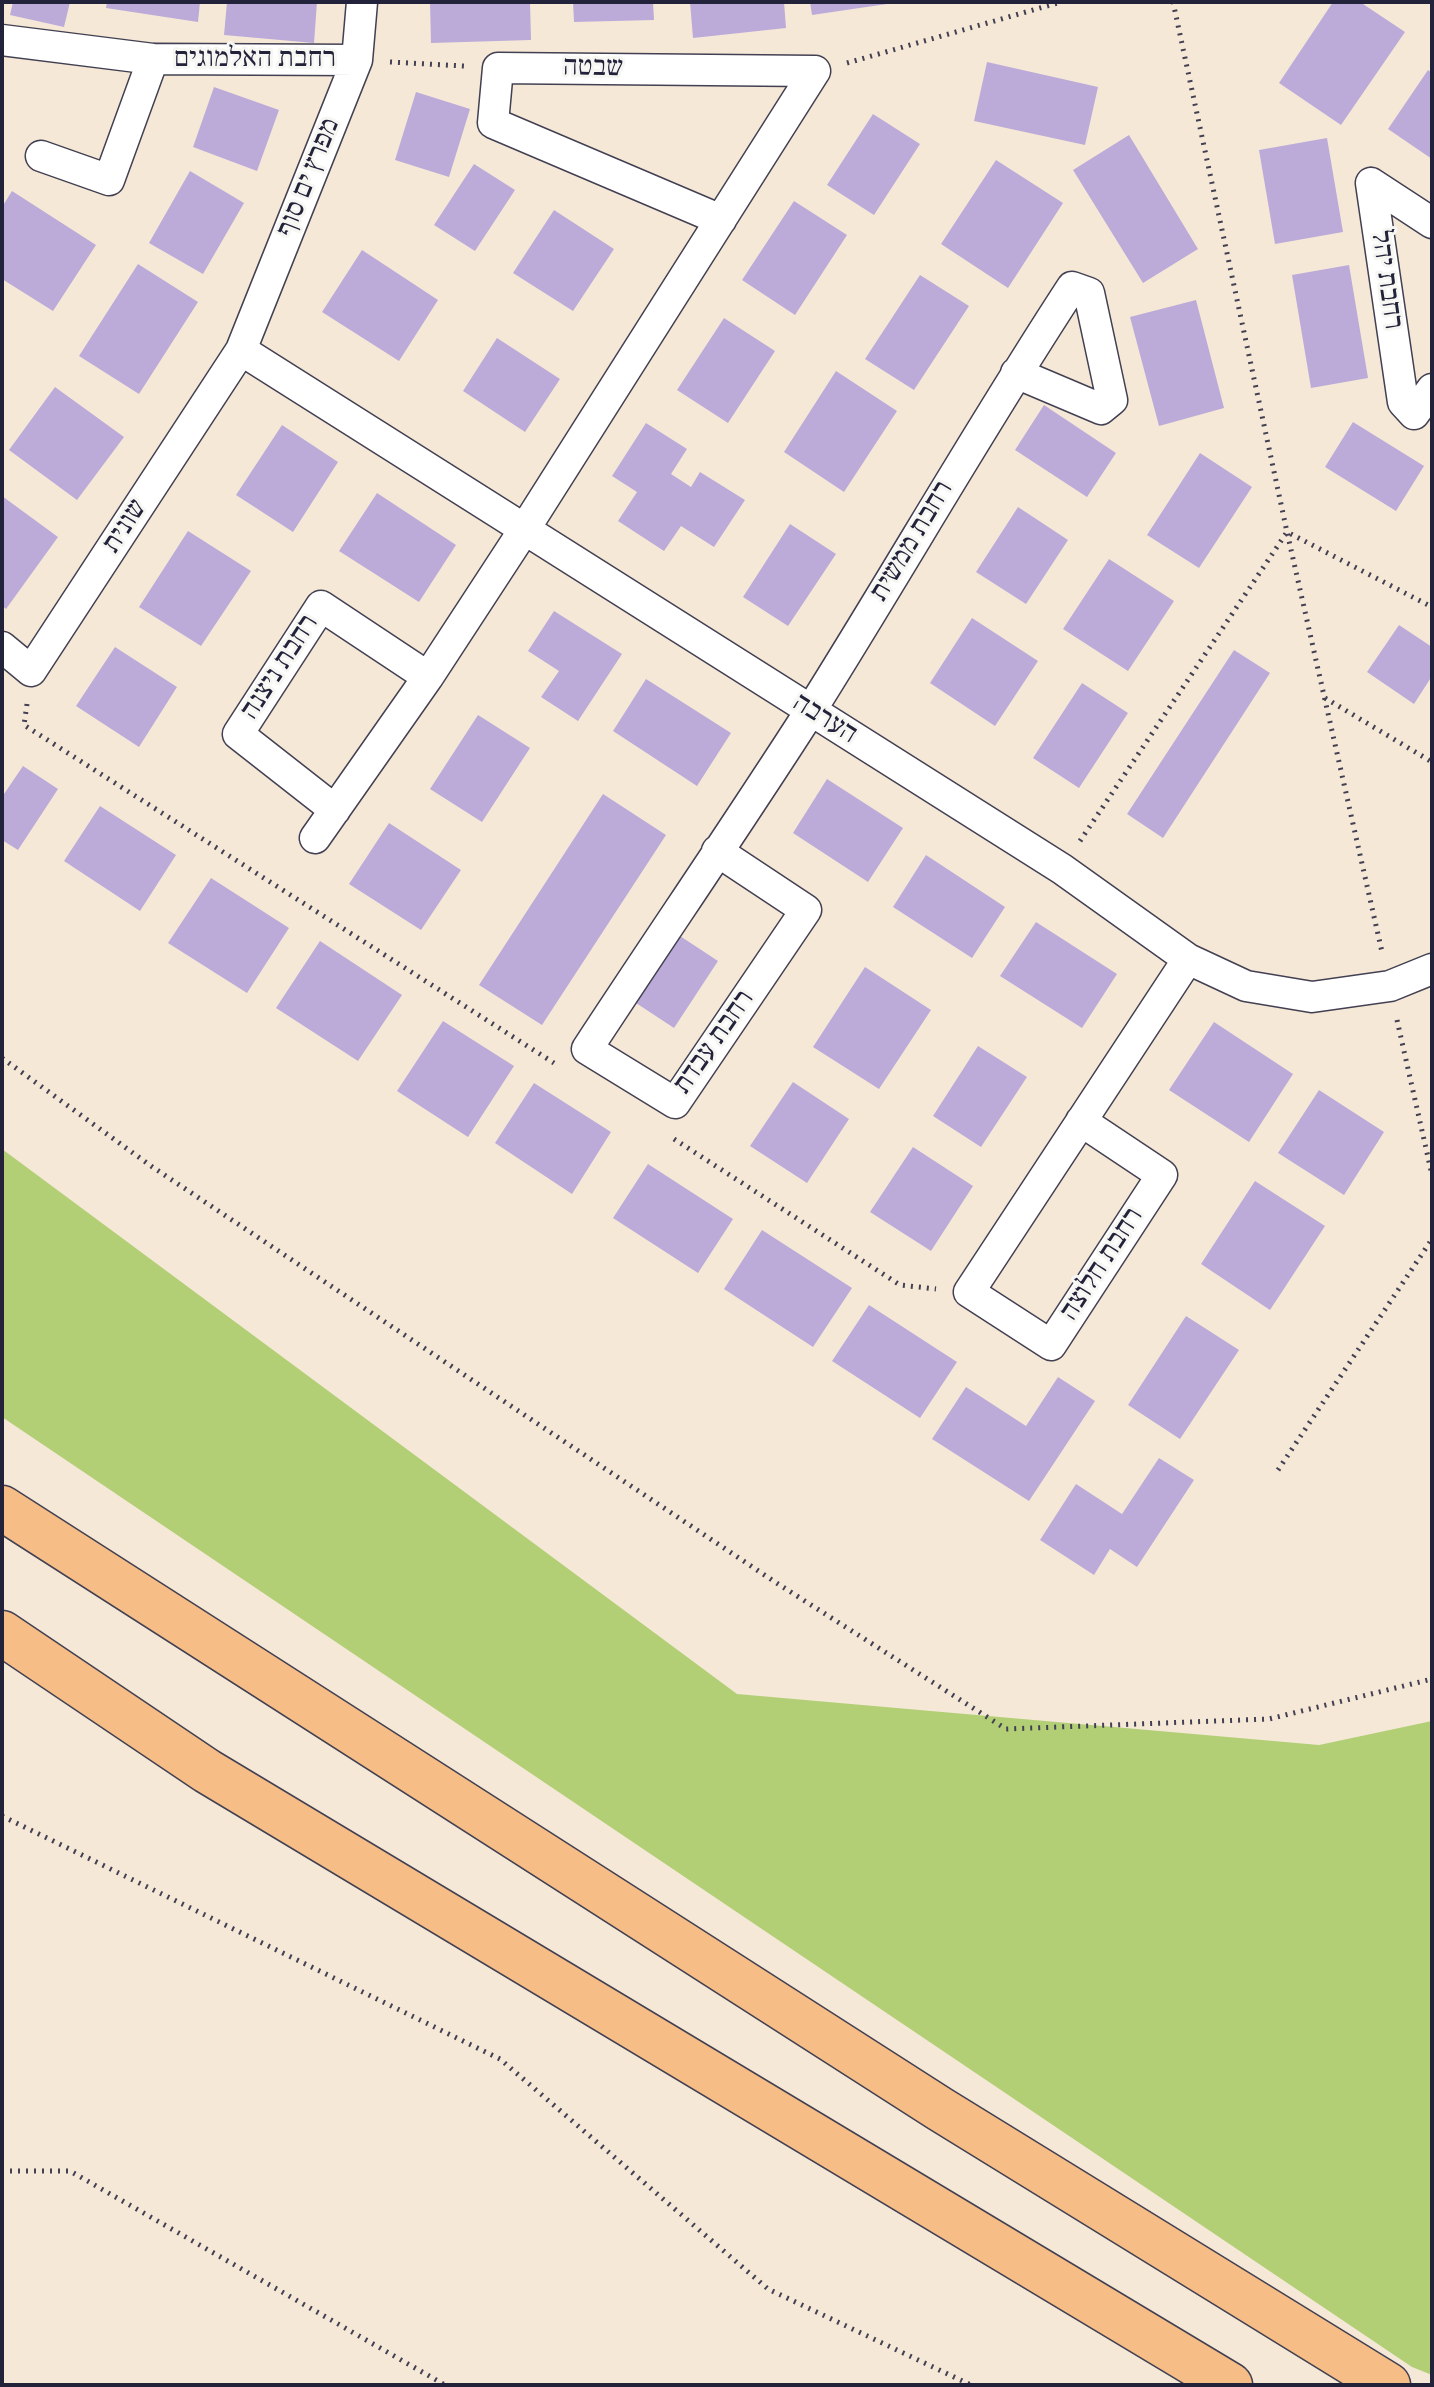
<!DOCTYPE html>
<html>
<head>
<meta charset="utf-8">
<style>
	body { margin:0 }
	#map { position:relative; width:1434px; height:2387px; overflow:hidden; background:#f5e8d7; font-family:"IM FELL DW Pica",serif }
	canvas { display:block }
	.frame { position:absolute; inset:0; border:4px solid #22223b; pointer-events:none }
</style>
</head>
<body>
<div id="map">
<canvas width="1434" height="2387"></canvas>
<div class="frame"></div>
</div>
<script>
const context = document.querySelector('canvas').getContext('2d');
context.lineJoin = 'round';
function paint(path, color) { context.fillStyle = color; context.fill(path, 'evenodd'); }
function stroke(path, color, width, dash) { context.strokeStyle = color; context.lineWidth = width; context.lineCap = dash ? 'butt' : 'round'; context.setLineDash(dash || []); context.stroke(path); }
function write(font, color, halo, rows, align = 'center') {
  context.font = font + ' "IM FELL DW Pica","Frank Ruhl Libre",serif'; context.lineWidth = 6; context.setLineDash([]); context.textBaseline = 'middle'; context.strokeStyle = halo; context.fillStyle = color; for (const [text, x, y, turn = 0] of rows) {
    context.save(); context.translate(x, y); context.rotate((+turn || 0) * Math.PI / 180); context.textAlign = isNaN(turn) ? turn : align; if (halo) context.strokeText(text, 0, 0); context.fillText(text, 0, 0); context.restore();
  }
}
const green = new Path2D(`
	M2,1149L737,1694L1319,1745L1432,1721V2375L1412,2367L2,1417Z`);
const building = new Path2D(`
	M13,2H70L64,27L10,15Z
	M107,2H200L198,22L106,8Z
	M227,2H317L314,43L224,35Z
	M430,2H530L531,40L431,43Z
	M573,2H653L654,20L574,22Z
	M690,2H784L786,28L693,38Z
	M810,2H887V4L812,15Z
	M1333,2H1360L1405,32L1341,125L1279,83Z
	M987,62L1098,87L1085,145L974,121Z
	M1428,70L1432,73V159L1388,129Z
	M214,87L279,110L257,171L193,147Z
	M416,92L470,109L449,177L395,160Z
	M873,114L920,144L874,215L827,185Z
	M1129,135L1198,249L1143,283L1073,170Z
	M1327,138L1343,232L1275,244L1259,150Z
	M996,160L1063,203L1008,288L941,244Z
	M474,164L515,190L475,251L434,225Z
	M190,171L244,203L203,274L149,243Z
	M12,191L96,245L53,311L2,279V207Z
	M794,201L847,235L795,315L742,280Z
	M554,210L614,249L573,311L513,273Z
	M362,250L438,300L399,361L322,312Z
	M138,264L198,302L139,394L79,356Z
	M1349,265L1368,378L1311,388L1292,275Z
	M920,275L969,306L914,390L865,359Z
	M1196,300L1224,408L1159,426L1130,317Z
	M724,318L775,351L728,423L677,390Z
	M497,338L560,379L525,432L463,391Z
	M836,371L897,411L844,492L784,452Z
	M55,387L124,437L77,500L9,450Z
	M1044,405L1116,453L1087,497L1015,450Z
	M1353,422L1424,466L1396,511L1325,467Z
	M646,423L687,449L671,474L691,487L700,472L745,500L714,547L681,526L664,551L618,521L637,492L612,476Z
	M282,425L338,462L293,532L236,495Z
	M1200,453L1252,487L1199,568L1147,535Z
	M377,493L456,545L419,602L339,551Z
	M2,496L58,537L6,609L2,606Z
	M1018,507L1068,540L1026,604L976,572Z
	M790,524L836,554L788,626L743,597Z
	M188,531L251,571L201,646L139,607Z
	M1109,559L1174,601L1128,671L1063,629Z
	M554,611L622,654L578,721L541,697L559,671L528,651Z
	M972,618L1038,661L995,726L930,683Z
	M1399,625L1432,647V676L1414,704L1367,672Z
	M115,647L177,687L139,747L76,706Z
	M1234,650L1270,673L1163,838L1127,814Z
	M646,679L731,733L697,786L613,731Z
	M1082,683L1128,713L1079,788L1033,758Z
	M478,715L530,748L482,822L430,789Z
	M23,766L58,789L18,850L2,840V797Z
	M827,779L903,828L868,882L793,833Z
	M603,794L666,835L542,1025L479,985Z
	M100,806L176,855L140,911L64,861Z
	M389,823L461,870L421,930L349,884Z
	M926,855L1005,907L972,958L893,907Z
	M211,878L289,928L247,993L168,943Z
	M1036,922L1117,974L1082,1028L1000,976Z
	M680,936L718,961L674,1028L636,1003Z
	M320,941L402,995L358,1061L276,1008Z
	M865,967L931,1010L879,1089L813,1047Z
	M443,1021L514,1066L468,1137L397,1091Z
	M1214,1022L1293,1074L1249,1142L1169,1090Z
	M978,1046L1027,1077L981,1147L933,1116Z
	M793,1082L849,1119L807,1183L750,1146Z
	M534,1083L611,1132L572,1194L495,1143Z
	M1319,1090L1384,1132L1344,1195L1278,1153Z
	M913,1147L973,1186L931,1251L870,1212Z
	M648,1164L733,1219L698,1273L613,1218Z
	M1255,1181L1325,1226L1270,1310L1201,1264Z
	M762,1230L852,1288L813,1347L724,1289Z
	M869,1305L957,1362L920,1418L832,1361Z
	M1186,1316L1239,1350L1180,1439L1128,1405Z
	M1058,1377L1095,1401L1029,1501L932,1439L966,1387L1026,1426Z
	M1159,1458L1194,1480L1137,1567L1110,1549L1094,1575L1040,1540L1076,1484L1122,1514Z`);
const path = new Path2D(`
	M1173,2L1287,532L1382,952
	M390,62L464,66
	M847,63L1061,2
	M1325,698L1432,762
	M27,704L24,725L554,1063
	M1080,841L1287,532L1432,607
	M1397,1020L1432,1175
	M2,1058L151,1166L775,1582L1006,1729L1269,1719L1432,1679
	M674,1139L900,1285L936,1289
	M1278,1470L1432,1239
	M2,1816L500,2059L768,2289L971,2385
	M2,2171H70L445,2385`);
const minor = new Path2D(`
	M2,40L153,59L357,60
	M41,156L109,180L153,59
	M1371,183L1403,402L1414,414L1432,389
	M1371,183L1432,223
	M721,220L493,123L498,68L815,71
	M241,350L1062,869L1188,959L1246,986L1312,997L1390,986L1432,969
	M2,647L31,671L241,350L357,60L362,2
	M335,810L238,734L321,606L428,677
	M315,838L428,677L524,530L815,71
	M717,851L806,910L675,1103L587,1049C661,936 738,824 811,710C899,570 981,426 1072,287L1089,293L1112,400L1101,409L1016,373
	M1081,1121L1162,1175L1051,1345L969,1292L1188,959`);
const trunk = new Path2D(`
	M2,1508L940,2109L1388,2385
	M2,1633L207,1771L1230,2385`);
const streetNames = [
	["רחבת האלמוגים",255,60],
	["שבטה",593,69,1],
	["מפרץ ים סוף",310,178,-68],
	["רחבת יהל",1385,280,82],
	["שונית",126,527,-57],
	["רחבת ממשית",913,542,-59],
	["רחבת ניצנה",281,668,-57],
	["הערבה",824,720,32],
	["רחבת עבדת",715,1043,-55],
	["רחבת חלוצה",1103,1265,-57]
];
paint(green, '#b2cf76');
paint(building, '#bcabd9');
stroke(minor, '#424052', 33);
stroke(trunk, '#424052', 47);
stroke(path, '#424052', 5, [2, 6]);
stroke(minor, '#fff', 30);
stroke(trunk, '#f6be86', 44);
write('28px', '#22223b', '#f6f6f2', streetNames);
</script>
</body>
</html>
